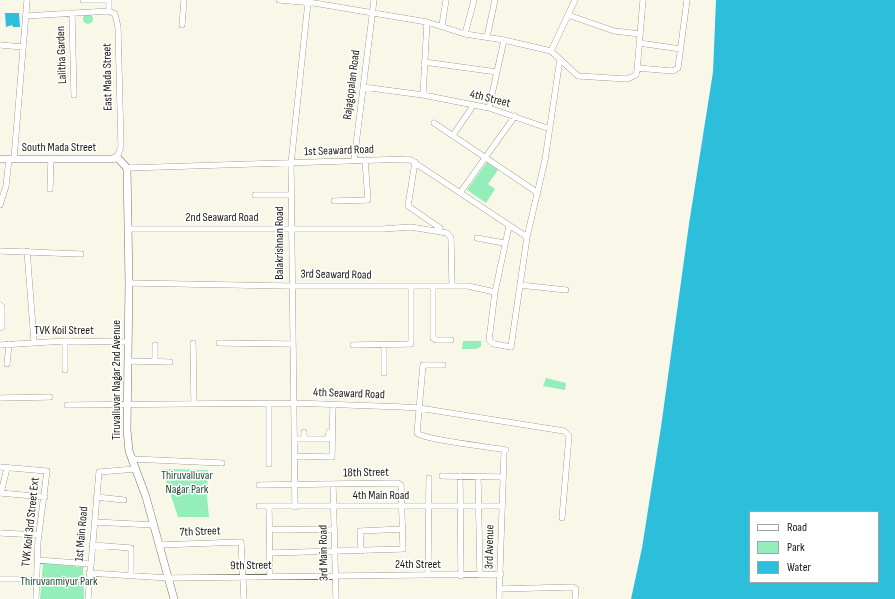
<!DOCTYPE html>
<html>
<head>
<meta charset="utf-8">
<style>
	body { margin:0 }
	#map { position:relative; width:895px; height:599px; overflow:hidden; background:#f9f7e8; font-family:"Sofia Sans Condensed",sans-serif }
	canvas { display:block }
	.legend { position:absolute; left:749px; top:511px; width:130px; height:72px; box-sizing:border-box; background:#fff; border:1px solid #a3a3a1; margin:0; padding:5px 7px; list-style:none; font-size:12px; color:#191813 }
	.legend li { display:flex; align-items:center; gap:8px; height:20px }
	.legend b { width:20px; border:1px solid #a3a3a1 }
</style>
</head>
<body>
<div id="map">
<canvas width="895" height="599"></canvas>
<ul class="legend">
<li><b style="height:5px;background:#fff"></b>Road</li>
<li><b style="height:11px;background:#94eeba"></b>Park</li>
<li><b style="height:11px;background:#2dbedb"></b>Water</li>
</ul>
</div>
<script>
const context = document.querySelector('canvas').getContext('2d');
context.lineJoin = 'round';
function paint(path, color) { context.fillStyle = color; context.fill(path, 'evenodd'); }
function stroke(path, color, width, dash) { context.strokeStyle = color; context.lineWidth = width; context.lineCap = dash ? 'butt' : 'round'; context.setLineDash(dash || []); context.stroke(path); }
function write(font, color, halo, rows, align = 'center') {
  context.font = font + ' "Sofia Sans Condensed",sans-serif'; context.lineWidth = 3; context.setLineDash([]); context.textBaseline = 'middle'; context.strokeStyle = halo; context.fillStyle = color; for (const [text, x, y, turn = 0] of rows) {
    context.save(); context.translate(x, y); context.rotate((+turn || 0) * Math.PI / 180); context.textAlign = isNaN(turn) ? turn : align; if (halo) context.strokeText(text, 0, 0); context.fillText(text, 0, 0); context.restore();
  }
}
const green = new Path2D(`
	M83 19a5 5 0 1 1 10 0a5 5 0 1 1-10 0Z
	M487,162L498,170L488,184L495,189L486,203L467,190Z
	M463,341H481V347L475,349H462Z
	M546,378L566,383L565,390L543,386Z
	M162,469L208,470L207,498L209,517H178Z
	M43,563L83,567L84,599H40Z`);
const water = new Path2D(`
	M716,0H895V599H631L642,548L661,427L689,224L713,72ZM750,512H878V582H750Z
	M5,13H19L20,27H13L12,25L6,27Z`);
const minor = new Path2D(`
	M83,0H109
	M109,0V11L115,14L118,27L121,147L117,157
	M279,0L314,3L427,22L465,34L504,40L551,51L578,76L627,79L636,75L637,71L643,0
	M72,13L74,95
	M568,15L614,31L640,34
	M26,16L109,11
	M182,25L184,0
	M442,25L446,0
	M465,34L474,0
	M487,37L495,0
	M639,43L681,49
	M0,45L23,47
	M551,51L575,0
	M424,62L497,72
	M637,68L673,71L678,68L687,0
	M363,87L423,95L489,108L550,129
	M423,95L427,22
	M489,108L504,40
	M434,123L538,193
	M453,135L471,109
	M14,159L27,0
	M354,161L374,0
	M415,162L408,206L440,228
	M127,168L409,159L527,237
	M50,189L51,159
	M460,193L515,116
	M255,195H291
	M334,201L368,200L365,160
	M0,205L6,186L9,159
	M509,226L495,292L489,340L494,344L511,347L527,237L545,160L560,59
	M128,229H383L411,227L447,233L451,238L452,286
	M477,238L504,243
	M0,251L81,254
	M27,251L34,341
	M129,283L287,286H468L495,292
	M520,285L566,290
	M433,287V338L436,340H451
	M0,305L2,307V327L0,328
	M65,341V370
	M193,343L194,404
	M219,343L292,344
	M0,345L65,341L128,342
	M353,345L411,344V287
	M128,361L170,362
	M155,361V345
	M7,364L9,344
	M443,365H423L417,433C425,440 491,447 506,450
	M384,373V345
	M0,398L50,397
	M269,403V464
	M67,405L293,403L403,407L419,408L564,431L569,436L562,518
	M304,432V439
	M294,439H328L329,432
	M294,456L332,457L333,405
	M132,459L222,463
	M0,467L47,471L38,541L36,599
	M442,476L503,477
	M460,476L461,576
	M478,477L480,575
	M333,484L336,599
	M259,485L398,483L401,485L403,549L270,553
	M0,493L45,497
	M1,493L7,468
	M96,497L124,500
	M259,506H502
	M269,506L270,576
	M295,507L291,164L308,2
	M94,522L154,525
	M270,529L335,530
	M0,533L39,535
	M92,545L131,548V576
	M159,545L241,542L244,599
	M361,551L360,531L403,529
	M37,560L90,564
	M89,573L168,578L501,574
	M428,575L429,478
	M0,579H37
	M500,589L573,587L576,589L575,599
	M88,599L99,472L136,469
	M499,599L504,454`);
const tertiary = new Path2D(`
	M0,159H113L117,157L127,168L129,283L127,430L129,451L146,497L174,599`);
const streetNames = [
	["Lalitha Garden",62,55,-92],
	["East Mada Street",108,77,-91],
	["Rajagopalan Road",352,85,-83],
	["4th Street",490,99,14],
	["South Mada Street",59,148],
	["1st Seaward Road",339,151,-2],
	["2nd Seaward Road",222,218],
	["Balakrishnan Road",280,243,-90],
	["3rd Seaward Road",336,275,1],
	["TVK Koil Street",64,331],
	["Tiruvalluvar Nagar 2nd Avenue",117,380,-90],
	["4th Seaward Road",349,394,2],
	["18th Street",366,473,-1],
	["4th Main Road",381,496],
	["TVK Koil 3rd Street Ext",31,522,-84],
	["7th Street",200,532,-2],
	["1st Main Road",82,534,-85],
	["3rd Avenue",490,547,-89],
	["3rd Main Road",324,553,-91],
	["24th Street",418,565],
	["9th Street",251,566,-1]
];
const parkNames = [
	["Thiruvalluvar",187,476],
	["Nagar Park",187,490],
	["Thiruvanmiyur Park",59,582]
];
paint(green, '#94eeba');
paint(water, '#2dbedb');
stroke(minor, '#767467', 6);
stroke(tertiary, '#767467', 8);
stroke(minor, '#fff', 5.5);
stroke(tertiary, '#fff', 7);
write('12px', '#191813', '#fff', streetNames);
write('12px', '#224b35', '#fff', parkNames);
</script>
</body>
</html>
